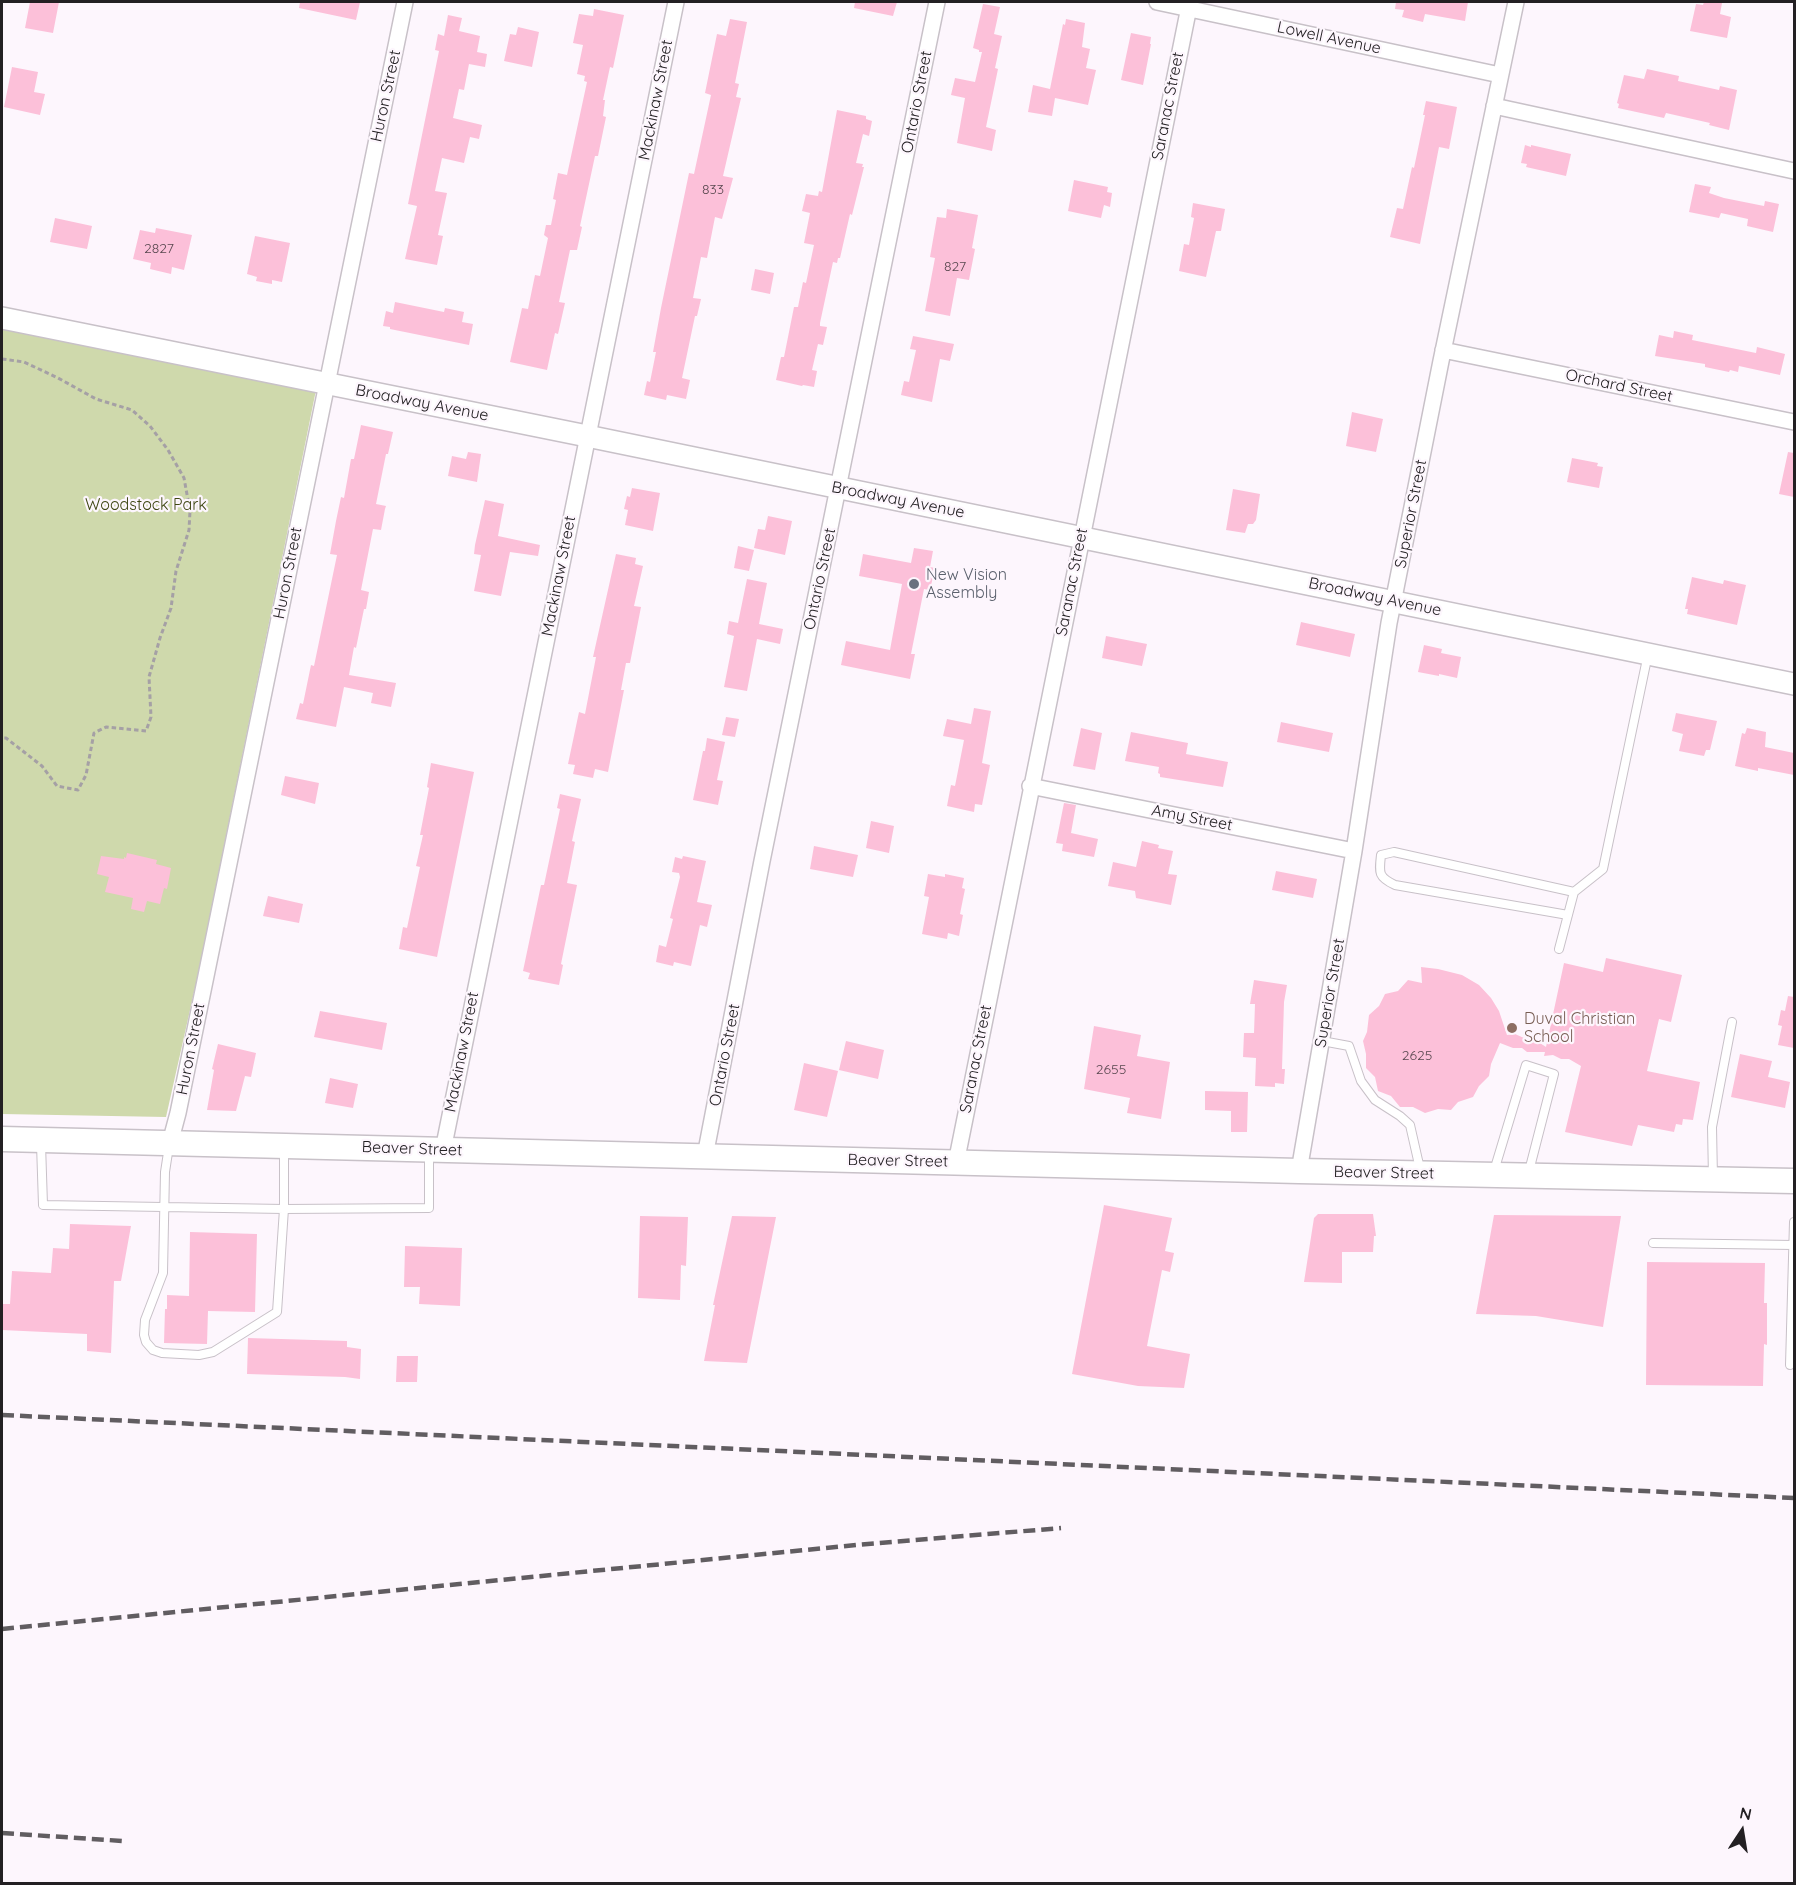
<!DOCTYPE html>
<html>
<head>
<meta charset="utf-8">
<style>
	body { margin:0 }
	#map { position:relative; width:1796px; height:1885px; overflow:hidden; background:#fdf6fd; font-family:Quicksand,sans-serif }
	canvas { display:block }
	.frame { position:absolute; inset:0; border:3px solid #232023; pointer-events:none }
	.north { position:absolute; left:1712px; top:1801px; width:60px; height:60px; -webkit-text-stroke:4px #fdf6fd; paint-order:stroke; rotate:12deg; font-size:16px; font-weight:700; line-height:24px; text-align:center; color:#232023 }
	.north::after { content:''; display:block; margin:auto; width:21px; height:27px; background:#232023; clip-path:polygon(50% 0,100% 100%,50% 72%,0 100%) }
</style>
</head>
<body>
<div id="map">
<canvas width="1796" height="1885"></canvas>
<div class="frame"></div>
<div class="north">N</div>
</div>
<script>
const context = document.querySelector('canvas').getContext('2d');
context.lineJoin = 'round';
function paint(path, color) { context.fillStyle = color; context.fill(path, 'evenodd'); }
function stroke(path, color, width, dash) { context.strokeStyle = color; context.lineWidth = width; context.lineCap = dash ? 'butt' : 'round'; context.setLineDash(dash || []); context.stroke(path); }
function write(font, color, halo, rows, align = 'center') {
  context.font = font + ' Quicksand,sans-serif'; context.lineWidth = 4.5; context.setLineDash([]); context.textBaseline = 'middle'; context.strokeStyle = halo; context.fillStyle = color; for (const [text, x, y, turn = 0] of rows) {
    context.save(); context.translate(x, y); context.rotate((+turn || 0) * Math.PI / 180); context.textAlign = isNaN(turn) ? turn : align; if (halo) context.strokeText(text, 0, 0); context.fillText(text, 0, 0); context.restore();
  }
}
const green = new Path2D(`
	M2,329L316,390L199,970L166,1117L2,1114Z`);
const building = new Path2D(`
	M30,2H59L53,33L25,28Z
	M300,2H360L356,20L299,8Z
	M855,2H897L893,16L854,8Z
	M1396,2H1468L1465,21L1425,14L1423,22L1402,17L1404,10L1395,9Z
	M1704,2L1722,3L1720,14L1731,17L1727,38L1690,31L1696,4L1703,5Z
	M983,4L1000,7L994,34L1002,36L995,68L998,69L986,127L996,130L992,151L957,143L965,98L951,95L955,78L975,82L982,52H979V50L973,48Z
	M594,9L624,15L613,68L610,67L603,100H605L603,116L606,117L598,156H595L580,226L582,227L577,250H570L559,302L565,303L558,334L555,333L547,370L510,362L522,308L528,309L535,275L540,276L548,238L544,235L546,225H551L556,200L553,199L558,173L567,175L587,82L584,81L585,76L577,74L583,45L573,43L579,14L593,16Z
	M448,15L462,18L459,31L480,36L477,52L487,54L485,67L469,64L464,90L459,89L453,118L482,125L479,139L470,137L464,163L442,158L435,191L447,193L438,235L443,236L437,265L405,259L417,206L408,204L439,51L435,50L438,34L444,36Z
	M730,19L747,22L735,83L739,84L736,97L741,98L723,176L733,178L722,219L715,217L707,258L701,257L693,298L701,299L697,316H695L682,378L690,380L686,399L667,395L666,400L644,395L647,381L650,382L656,352H653L661,308L689,173L694,174L711,95L705,93L717,34L726,36Z
	M1066,19L1085,23L1082,47L1090,49L1086,68L1096,70L1088,105L1055,98L1052,116L1028,112L1033,85L1050,89L1063,24L1065,25Z
	M518,27L539,32L532,67L504,61L510,34L516,35Z
	M1131,33L1151,37L1150,44H1151L1143,85L1121,80Z
	M12,67L38,72L34,92L45,94L40,115L4,107Z
	M1647,69L1679,76L1678,81L1719,90L1720,86L1737,90L1729,130L1709,125L1710,123L1666,113L1664,118L1618,108L1619,104L1617,103L1624,75L1644,79Z
	M1426,101L1457,107L1449,149L1439,147L1420,244L1390,237L1397,208L1403,209L1412,167L1414,168L1425,115H1423Z
	M837,110L866,116V119L872,121L869,136L863,134L856,163L863,164L862,167H864L852,215L850,214L840,258H838L837,263L833,262L820,323V326L827,327L823,345L818,344L812,370L817,371L814,387L803,385L802,386L776,380L781,357H784L794,307H798L803,282L806,283L814,245L804,243L810,213L802,211L806,194L818,196L819,191L822,192Z
	M1525,145L1531,147V145L1571,154L1566,176L1526,167L1527,164L1521,163Z
	M1074,180L1108,187L1107,192L1112,193L1110,207L1104,205L1101,218L1068,211Z
	M1695,184L1711,187L1709,193L1724,198L1764,206L1765,201L1779,204L1773,232L1747,226L1748,219L1721,213L1719,218L1689,212Z
	M1193,203L1225,209L1221,231H1216L1206,277L1179,271L1184,244L1189,245L1194,218L1191,217Z
	M947,209L978,215L972,248L975,249L969,280L957,278L950,316L925,311L935,258L930,257L937,217L946,218Z
	M55,218L92,226L87,249L50,242Z
	M156,228L192,235L184,270L172,267L171,274L150,269L151,263L133,259L140,230L155,233Z
	M255,236L290,243L282,282L272,280V284L256,281L257,277L247,274Z
	M755,269L774,273L770,294L751,290Z
	M395,302L444,312L445,308L464,312L462,322L473,324L469,345L390,329V327L383,326L386,311L393,313Z
	M1674,331L1693,335L1692,340L1756,353L1757,347L1785,354L1780,375L1739,366L1738,372L1730,370L1729,372L1705,367V364L1655,356L1659,335L1673,338Z
	M913,336L954,344L950,361L940,359L932,402L901,395L904,381L909,382L916,350L910,349Z
	M1352,412L1383,419L1376,452L1346,446Z
	M361,425L393,432L388,454H386L376,504L386,506L385,509L381,530L373,529L361,590L369,592L366,609H364L356,648L354,647L349,675L396,683L391,707L371,703L373,693L344,687L336,727L296,719L300,703L303,704L311,665L314,666L337,555L330,554L336,521L341,497L344,498L351,459H354Z
	M468,452L481,454L477,482L448,476L452,456L466,459Z
	M1788,452L1794,453V497L1779,494Z
	M1572,458L1598,463L1597,466L1603,467L1599,488L1567,482Z
	M632,488L660,493L653,531L625,525L628,510L624,509L627,496L630,497Z
	M1233,489L1260,494L1256,520L1253,524H1248L1245,533L1226,530Z
	M485,500L504,504L498,536L540,545L538,556L510,552L501,596L474,591L481,555L474,554L475,545Z
	M768,516L792,521L785,555L754,548L758,529L765,530Z
	M738,546L754,550L749,571L734,568Z
	M914,548L933,551L930,567L935,568L930,590L924,589L911,654H915L910,679L841,665L846,641L890,650L902,584L859,576L863,554L911,563Z
	M616,554L636,558L635,564L643,566L634,606L641,607L630,663H626L621,690H624L608,772L595,769L593,778L573,774L575,765L568,764L579,712L585,714L596,657H593Z
	M1692,577L1723,584L1724,580L1746,585L1737,625L1687,614L1688,609H1685Z
	M747,579L767,583L759,624L783,629L780,644L757,639L747,691L724,687L734,636L727,634L729,621L738,623Z
	M1301,622L1355,634L1350,657L1296,645Z
	M1106,636L1147,644L1142,666L1102,658Z
	M1424,645L1442,649L1441,653L1461,657L1457,678L1439,674V676L1418,672Z
	M974,708L991,711L982,763L990,765L982,805L975,804L974,812L947,806L951,785L955,786L964,740L943,736L947,719L971,724Z
	M1676,713L1717,721L1710,750H1706L1704,756L1679,751L1683,734L1672,731Z
	M726,717L739,719L735,737L722,735Z
	M1281,722L1333,733L1329,752L1277,742Z
	M1081,728L1102,733L1095,770L1073,766Z
	M1747,728L1766,732L1765,747L1794,753V775L1758,768V771L1735,766L1742,733L1745,734Z
	M1131,732L1188,743L1186,754L1228,762L1223,787L1160,777V774L1158,773L1159,767L1125,761Z
	M707,738L725,742L717,780L723,781L718,805L693,800L703,751H705Z
	M431,763L474,772L437,957L399,949L403,927L407,928L420,867L416,866L423,835H420L429,788L427,787Z
	M285,776L319,783L315,804L281,795Z
	M560,794L581,799L572,841L575,842L567,883L577,885L561,964L563,965L559,985L528,979L530,973L523,971L541,885H544L560,809L557,808Z
	M1064,803L1076,805L1071,833L1098,839L1094,857L1062,851L1063,844L1056,843Z
	M871,821L894,826L889,853L866,848Z
	M1142,841L1159,845L1158,848L1173,851L1168,874L1177,875L1171,905L1136,898L1135,891L1108,886L1113,862L1136,867Z
	M814,846L858,855L853,877L810,869Z
	M127,853L157,860L156,864L171,868L167,889L164,888L160,904L147,901L144,912L131,909L133,898L105,892L109,877L97,874L101,856L124,859V857L126,858Z
	M683,856L706,861L697,902L712,905L707,927L700,925L691,966L674,962L673,966L656,962L659,945L666,947L673,919L670,918L680,877L679,873L672,872L675,857L682,859Z
	M1276,871L1317,879L1313,898L1272,890Z
	M928,874L945,877V874L964,878L962,888L965,889L960,914L963,915L959,936L948,933L947,939L922,934L929,897L924,896Z
	M268,896L303,904L299,923L263,916Z
	M1606,958L1682,975L1671,1022L1659,1019L1647,1071L1700,1082L1693,1120L1683,1119L1682,1125L1676,1124L1674,1132L1638,1125L1632,1146L1565,1132L1581,1066L1569,1059H1561L1553,1055L1544,1056L1545,1052H1527L1522,1048H1513L1500,1043L1491,1064L1489,1076L1479,1086L1473,1097L1458,1102L1451,1110L1438,1109L1425,1113L1413,1107H1400L1391,1096L1378,1091L1375,1077L1366,1068V1054L1363,1041L1367,1032L1369,1015L1379,1006L1385,994L1398,991L1408,980L1422,983L1421,967L1438,969L1462,975L1479,985L1491,998L1499,1011L1507,1035L1515,1034L1524,1038L1531,1037L1546,1047L1564,963L1603,972Z
	M1254,980L1287,985L1284,1002L1282,1069H1285L1284,1084L1275,1083V1087L1255,1086L1256,1058L1243,1057L1244,1033H1254L1255,1004H1250Z
	M1788,996L1794,997V1048L1778,1045L1782,1026L1778,1025L1781,1010L1785,1011Z
	M320,1011L387,1023L382,1050L314,1037Z
	M1094,1026L1141,1035L1137,1056L1170,1062L1161,1119L1127,1113L1130,1098L1084,1089Z
	M846,1041L884,1050L878,1079L839,1070Z
	M218,1044L256,1053L251,1077L245,1076L236,1111L207,1110L214,1070L212,1069Z
	M1740,1054L1772,1061L1768,1077L1790,1082L1785,1108L1731,1097Z
	M804,1063L838,1071L827,1117L794,1110Z
	M330,1078L358,1084L353,1108L325,1103Z
	M1205,1091L1248,1092L1247,1132H1231V1111L1205,1110Z
	M1104,1205L1172,1218L1165,1251L1174,1253L1170,1272L1162,1270L1147,1346L1190,1354L1184,1388L1138,1386L1072,1374Z
	M1318,1214H1373L1376,1236H1374L1373,1252H1342V1283L1304,1282L1314,1218Z
	M1494,1215L1621,1216L1603,1327L1536,1316L1476,1314Z
	M640,1216L688,1217L686,1266L681,1265L680,1300L638,1298Z
	M732,1216L776,1217L747,1363L704,1361L715,1305H713Z
	M70,1224L131,1226L121,1281H114L111,1353L87,1351V1334L2,1330V1304H10L12,1271L51,1273L53,1248L69,1249Z
	M190,1232L257,1234L255,1312L208,1311L207,1344L164,1343L165,1309H167V1295L189,1296Z
	M405,1246L462,1248L460,1306L419,1304L420,1287H404Z
	M1647,1262L1765,1263L1764,1303H1767V1345L1764,1344L1763,1386L1646,1385Z
	M248,1338L347,1341V1347L361,1349L360,1379L345,1377L247,1374Z
	M397,1356H418L417,1382H396Z`);
const path = new Path2D(`
	M2,359L24,362L58,378L96,399L132,410L150,426L168,450L184,478L190,511L189,530L176,571L171,608L160,638L149,677L151,717L146,731L106,727L94,733L86,775L78,790L57,786L42,766L6,738H2`);
const lane = new Path2D(`
	M1568,915L1395,885C1378,877 1379,873 1381,855L1394,852L1574,892
	M1559,949L1574,892L1603,869L1648,654
	M1322,1041L1349,1046L1361,1081L1375,1100L1400,1116L1410,1125L1420,1169
	M41,1144L43,1205L284,1209L429,1208V1151
	M169,1146L165,1172L163,1273L145,1320L144,1335L146,1342L153,1350L162,1353L199,1355L213,1352L277,1312L284,1209V1150
	M1494,1171L1526,1065L1554,1074L1529,1171
	M1713,1178L1712,1127L1732,1022
	M1653,1243L1794,1245
	M1790,1365L1794,1222`);
const street = new Path2D(`
	M1157,2L1500,75
	M1494,106L1794,171
	M1443,350L1794,422
	M1030,786L1354,851
	M170,1143L178,1113L405,2
	M443,1150L676,2
	M705,1156L762,861L937,2
	M956,1163L1190,2
	M1299,1171L1354,851L1389,623L1441,361L1516,2`);
const secondary = new Path2D(`
	M2,318L587,436L1794,684`);
const primary = new Path2D(`
	M2,1139L1299,1171L1794,1181`);
const rail = new Path2D(`
	M2,1415L1794,1498
	M2,1629L856,1545L1061,1528
	M2,1833L123,1841`);
const markers = [
	[914,584,6,"#6b7280"],
	[1512,1028,6,"#8d6e63"]
];
const numberNames = [
	["833",713,190],
	["2827",159,249],
	["827",955,267],
	["2625",1417,1056],
	["2655",1111,1070]
];
const streetNames = [
	["Lowell Avenue",1329,38,12],
	["Huron Street",386,96,-78],
	["Mackinaw Street",656,100,-79],
	["Ontario Street",917,102,-79],
	["Saranac Street",1168,106,-79],
	["Orchard Street",1619,386,12],
	["Broadway Avenue",422,403,11],
	["Broadway Avenue",898,500,11],
	["Superior Street",1411,514,-79],
	["Huron Street",288,573,-79],
	["Mackinaw Street",559,576,-79],
	["Ontario Street",820,579,-78],
	["Saranac Street",1072,582,-79],
	["Broadway Avenue",1375,597,12],
	["Amy Street",1192,818,11],
	["Superior Street",1330,993,-80],
	["Huron Street",191,1049,-79],
	["Mackinaw Street",462,1052,-79],
	["Ontario Street",725,1055,-79],
	["Saranac Street",976,1059,-79],
	["Beaver Street",412,1149,2],
	["Beaver Street",898,1161,1],
	["Beaver Street",1384,1173,1]
];
const parkNames = [
	["Woodstock Park",146,505]
];
const worshipNames = [
	["New Vision",926,575],
	["Assembly",926,593]
];
const educationNames = [
	["Duval Christian",1524,1019],
	["School",1524,1037]
];
paint(green, '#cfd9ac');
paint(building, '#fcc0d9');
stroke(lane, '#c8c1c8', 10);
stroke(street, '#c8c1c8', 18);
stroke(secondary, '#c8c1c8', 24);
stroke(primary, '#c8c1c8', 27);
stroke(path, '#a5a0a5', 3, [4.5, 3]);
stroke(lane, '#fff', 8);
stroke(street, '#fff', 15);
stroke(secondary, '#fff', 21);
stroke(primary, '#fff', 24);
stroke(rail, '#615d61', 4.5, [12, 6]);
for (const [x, y, r, color] of markers) { const dot = new Path2D(); dot.arc(x, y, r, 0, 2 * Math.PI); context.fillStyle = color; context.fill(dot); stroke(dot, '#fdf6fd', 2); }
write('14px', '#594850', null, numberNames);
write('16px', '#232023', '#fdf6fd', streetNames);
write('16px', '#3e4611', '#fdf6fd', parkNames);
write('16px', '#5b616d', '#fdf6fd', worshipNames, 'left');
write('16px', '#785e54', '#fdf6fd', educationNames, 'left');
</script>
</body>
</html>
